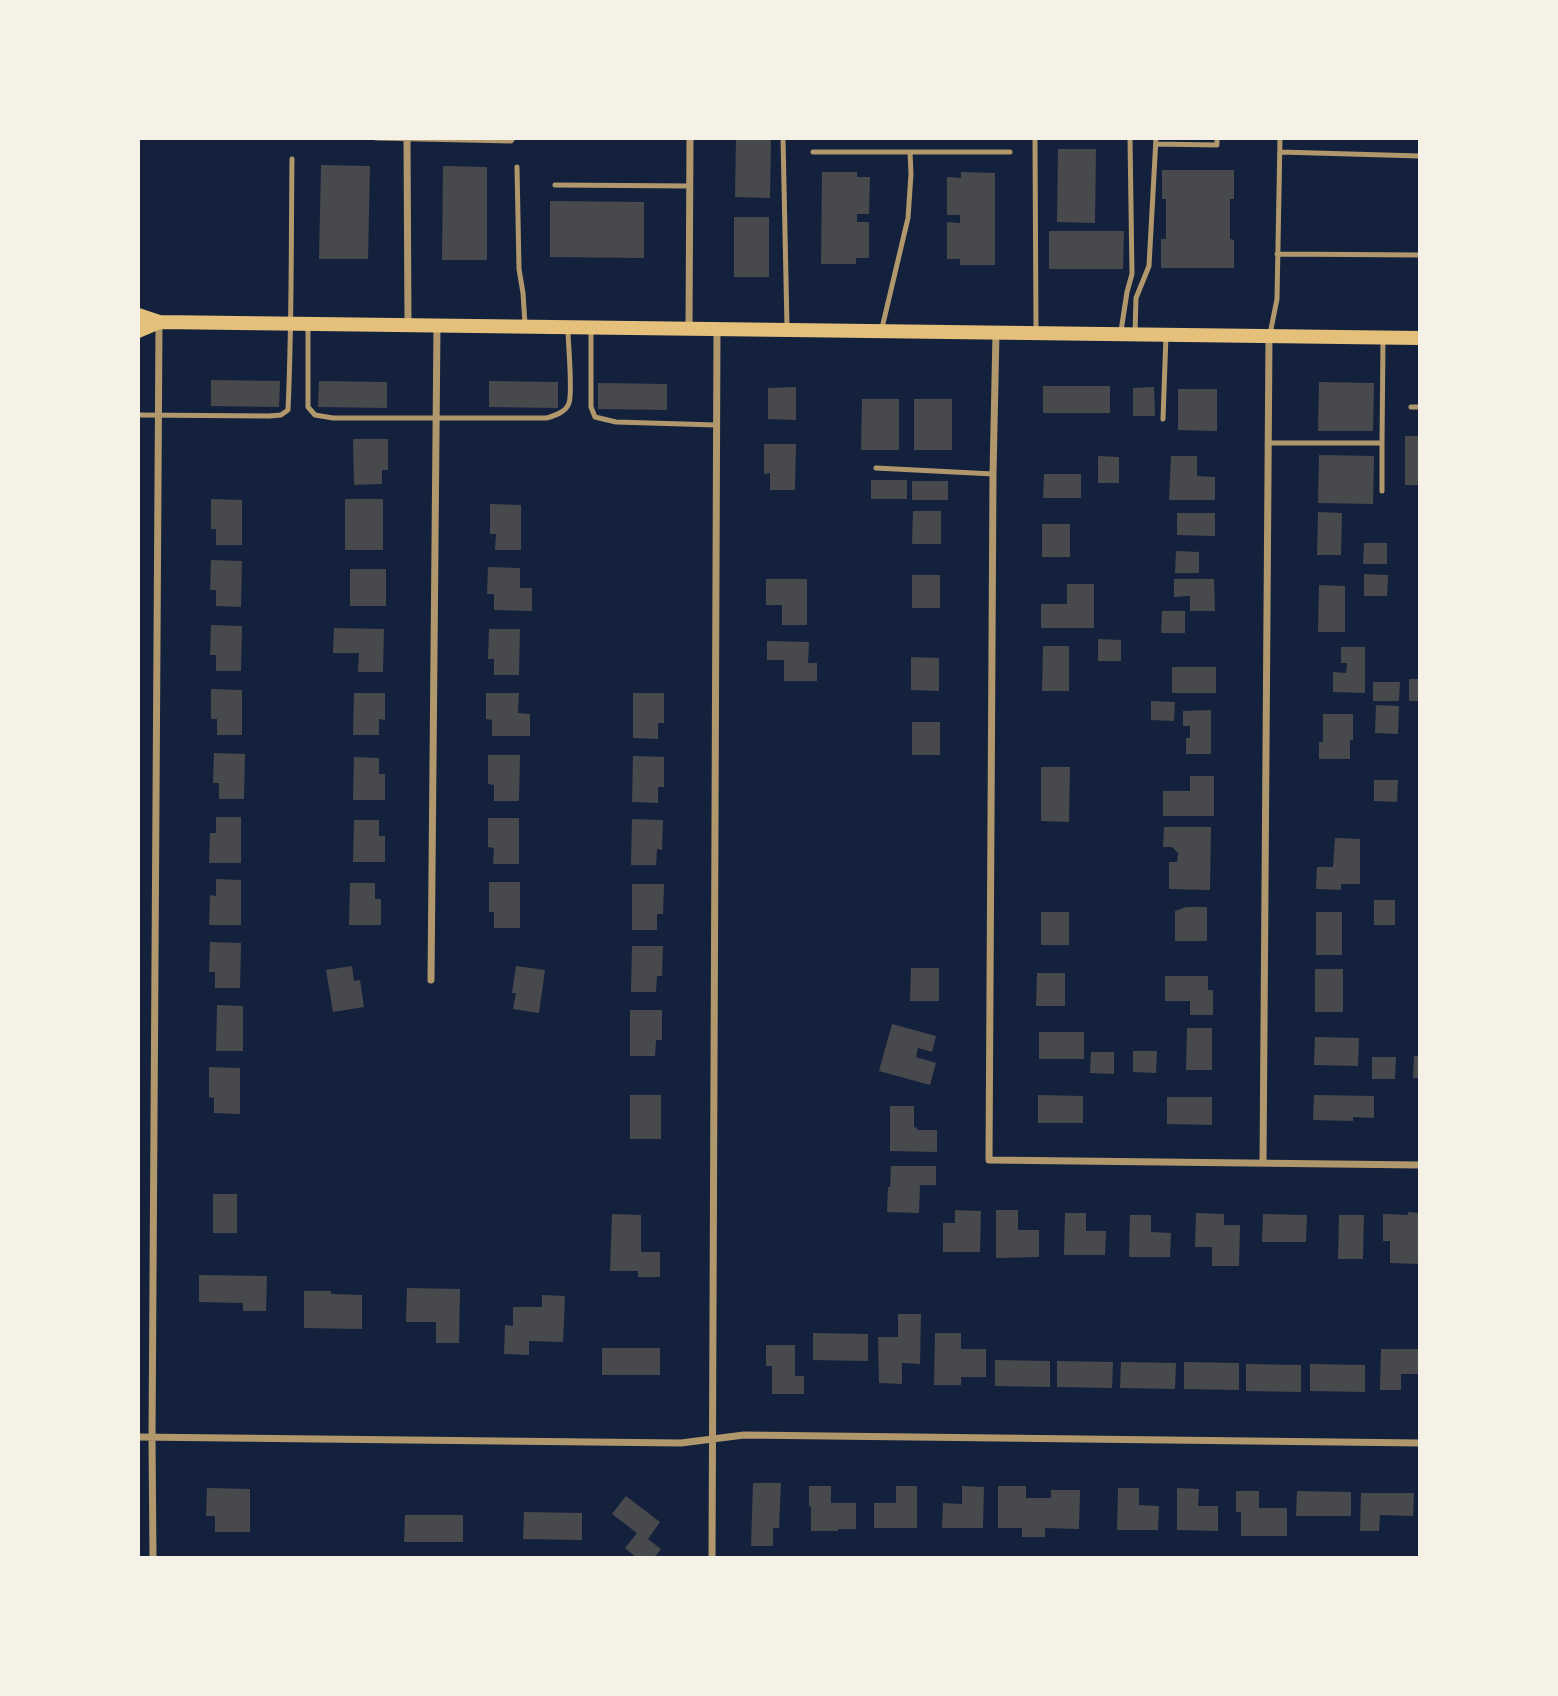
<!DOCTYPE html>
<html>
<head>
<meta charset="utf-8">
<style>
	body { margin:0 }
	#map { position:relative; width:1558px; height:1696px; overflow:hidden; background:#14213d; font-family:"PT Sans",sans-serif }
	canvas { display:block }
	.frame { position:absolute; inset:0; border:140px solid #f6f1e7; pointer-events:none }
</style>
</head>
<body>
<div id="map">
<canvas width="1558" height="1696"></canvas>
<div class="frame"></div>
</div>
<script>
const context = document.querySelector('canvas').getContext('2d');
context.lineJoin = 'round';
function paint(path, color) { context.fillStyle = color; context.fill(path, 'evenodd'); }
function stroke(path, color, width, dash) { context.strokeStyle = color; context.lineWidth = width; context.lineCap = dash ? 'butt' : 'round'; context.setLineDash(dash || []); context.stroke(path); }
const building = new Path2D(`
	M736,138H771L770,198L735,197Z
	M1058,149H1096L1095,223L1057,222Z
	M321,165L370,166L368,259H319Z
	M443,166L487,167V260H442Z
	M1162,170H1234V199H1230V239L1234,240V268H1161V239H1166V199H1162Z
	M822,172H857V177H870L869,214H857V222H869V258H856V264H821Z
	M961,172L995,173V265H960V259H947V222L960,223V215H947V177L961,178Z
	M550,201L644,202V258L550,257Z
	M734,217H769V277H734Z
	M1049,231H1124L1123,269H1049Z
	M211,380L280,381L279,407L211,406Z
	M319,381L387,382V408L318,407Z
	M489,381L558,382V408L489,407Z
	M1319,382L1374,383L1373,431H1318Z
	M598,383L667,384V410L598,409Z
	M1043,386H1110V413H1043Z
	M796,387V420L768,419V388Z
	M1154,387L1155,416H1133V388Z
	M1178,389H1217V431L1178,430Z
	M862,399H899V450H861Z
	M914,399H952V450H914Z
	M1405,436H1420V485H1405Z
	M353,439H388V470H382V484L354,485Z
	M764,444H796L795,490H770V473L764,474Z
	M1319,455L1374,456L1373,504L1318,503Z
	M1098,456L1119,457V483H1098Z
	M1171,456H1197V476L1215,477V500H1169Z
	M1044,474H1081V498H1043Z
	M871,480H907V499H871Z
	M912,481H948V500H912Z
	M211,499L242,500V545H216V529H211Z
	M345,499H383V550H345Z
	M490,504L521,505V550H495L496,534H490Z
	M913,511H941V544H912Z
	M1318,512L1342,513L1341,555H1317Z
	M1177,513H1215V536L1177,535Z
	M1042,524H1070V557H1042Z
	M1364,543H1387V564H1363Z
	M1176,551L1199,552V573H1175Z
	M211,560L242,561L241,607L216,606V590H210Z
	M488,567L520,568V588H532V611L494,610V594H487Z
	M350,569H386V606H350Z
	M1364,574L1388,575L1387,596H1364Z
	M912,575H940V608H912Z
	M766,579H807V625H782V605H766Z
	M1174,579H1214L1215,611H1190V596L1174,597Z
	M1067,584H1094V628H1041V604H1067Z
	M1319,585L1345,586V632H1318Z
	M1162,611H1185V633H1161Z
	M211,625L242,626L241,671H216V655H210Z
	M334,628L384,629L383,672H358L359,653H333Z
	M489,629H520L519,675H494V659H488Z
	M1098,639L1121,640V661H1098Z
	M767,641L809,642L808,663H817V681H784V660H767Z
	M1043,646H1069V691H1042Z
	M1341,647H1365V693L1333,692V672L1346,673L1347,663H1341Z
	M911,657L939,658V691L911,690Z
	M1172,667H1216V693H1172Z
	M1409,679H1420V701H1409Z
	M1373,682H1400L1399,701H1373Z
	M211,689L242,690V735H217V719H211Z
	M354,693H385V720L379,719V735H353Z
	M486,693H519L518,713L530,714V736H492V720L486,719Z
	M633,693H664V723H658V739L633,738Z
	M1151,701L1175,702L1174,721L1151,720Z
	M1376,705L1399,706L1398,734L1375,733Z
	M1211,710V754H1186V738H1190V726H1183V711Z
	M1323,714H1353V740H1350V759H1319V742H1323Z
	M912,722H940V755H912Z
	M214,753L245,754L244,799H219V783H213Z
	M488,755H520L519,801H494V785L488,784Z
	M633,756L664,757V787H658V803L632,802Z
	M354,757L379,758V774H385V800H353Z
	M1041,767H1070L1069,822L1041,821Z
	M1190,776H1214V816H1163V791H1190Z
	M1374,780H1398L1397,802L1374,801Z
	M216,817H241V863H209L210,833H216Z
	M488,818H519V864H493L494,848L488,847Z
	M632,819L663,820L662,850L657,849L656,865H631Z
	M354,820H379V836H385V862H353Z
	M1164,827H1211L1210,890L1169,889V862H1177L1178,853L1172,847H1163Z
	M1335,838L1360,839V884H1341V890L1316,889L1317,867H1333Z
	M216,879L241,880V925H209L210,895L216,896Z
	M489,882H520V928H494V912H489Z
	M350,883H375V899H381V925H349Z
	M632,884H664L663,914H657V930H632Z
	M1374,900H1395V925H1374Z
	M1186,907H1207V941H1175V911Z
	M1041,912H1069V945H1041Z
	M1316,912H1342V955H1316Z
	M210,942L241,943L240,988H215V972H209Z
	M632,946H663L662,976H657L656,992H631Z
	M352,966L354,981L360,980L364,1007L333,1012L326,970Z
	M516,966L545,970L539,1013L513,1009L516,993H512Z
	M911,968H939V1001H910Z
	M1315,969H1343V1012H1315Z
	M1037,973H1065V1006H1036Z
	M1165,976H1208V990H1213V1015H1190V1001H1165Z
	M217,1005L243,1006V1051H216Z
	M630,1010H662V1040H656L655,1056H630Z
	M892,1024L936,1036L932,1052L918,1048L916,1057L936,1063L930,1085L879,1071Z
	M1187,1028H1212V1070H1186Z
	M1039,1032H1084V1059H1039Z
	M1315,1037L1359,1038L1358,1066L1314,1065Z
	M1133,1051H1157L1156,1073L1133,1072Z
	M1091,1052H1114V1074L1090,1073Z
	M1414,1056H1420V1078H1413Z
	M1372,1057H1396L1395,1079H1372Z
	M209,1067L240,1068V1114L214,1113V1098L209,1097Z
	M630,1095H661V1139H630Z
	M1038,1095L1083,1096V1123H1038Z
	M1314,1095L1374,1096V1118L1353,1117V1121L1313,1120Z
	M1167,1097H1212V1125L1167,1124Z
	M890,1106H914V1127L917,1128V1130H937V1152L890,1151Z
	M891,1166H936V1185H920L919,1213L887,1212L888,1187H890Z
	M213,1194H237V1233H213Z
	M955,1210L981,1211L980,1252H943V1223H955Z
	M996,1210H1018V1230H1039V1257L996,1258Z
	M1408,1212L1420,1213L1418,1264L1390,1263V1241H1383V1214L1408,1215Z
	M1065,1213H1086V1231H1106L1105,1255H1064Z
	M1196,1213L1224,1214V1225H1240L1239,1266H1212V1247H1195Z
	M612,1214L641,1215V1252H660V1277H638V1271H610Z
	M1263,1214L1307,1215L1306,1242H1262Z
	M1130,1215H1151V1232L1171,1233L1170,1257H1129Z
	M1339,1215H1364L1363,1259H1338Z
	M199,1275L267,1276L266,1311H243V1303L199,1302Z
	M407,1288L460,1289L459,1343H436V1322H406Z
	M304,1291H331V1294L362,1295V1329L304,1328Z
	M542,1295L565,1296L563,1342L529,1341V1355L504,1354L505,1325L513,1326V1307H542Z
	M898,1314H921L920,1364L902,1363V1384L879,1383L878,1337H898Z
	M813,1333L868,1334V1361L813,1360Z
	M935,1333H961V1349H986V1377H961V1385H934Z
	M766,1345H795V1376H804V1394H772V1366H766Z
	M602,1348H660V1375H602Z
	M1381,1349H1420V1374H1401V1390H1380Z
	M995,1360L1050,1361V1387L995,1386Z
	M1057,1361L1113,1362L1112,1388L1057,1387Z
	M1121,1362L1176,1363L1175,1389L1120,1388Z
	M1184,1362L1239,1363V1390L1184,1389Z
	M1246,1364L1301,1365V1392L1246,1391Z
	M1310,1364L1365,1365V1392L1310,1391Z
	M753,1483H781L779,1528H773V1546H751Z
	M809,1486H831V1503H856V1529H838V1531H811V1507L809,1506Z
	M896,1486H917V1528H874V1503H896Z
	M962,1486L984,1487L983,1528H942L943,1503L962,1504Z
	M998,1486H1026V1498H1051V1490H1080L1079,1529L1045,1528V1537H1022V1528H998Z
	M207,1488L250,1489V1532H215V1516H206Z
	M1118,1488H1139V1505L1159,1506L1158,1530H1117Z
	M1177,1488L1199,1489L1198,1506H1218V1531L1177,1530Z
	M1236,1491H1259V1508H1287V1536H1241V1512H1236Z
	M1297,1491L1351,1492V1516H1296Z
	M1361,1493H1414L1413,1516L1380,1515L1379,1531H1360Z
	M626,1496L660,1522L648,1539L661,1549L654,1558H637L625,1548L637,1533L612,1514Z
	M524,1512L582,1513V1540L523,1539Z
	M405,1515H463V1542H404Z`);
const service = new Path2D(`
	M376,138L511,141L513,138
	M783,138L787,327
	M1035,138L1036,331
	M1156,144L1217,145V138
	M813,152H1010
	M1280,152L1420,156
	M517,167L519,269L523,293L525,324
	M555,185L690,186
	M1277,254L1420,255
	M308,327V407L315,415L333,418H547C556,415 566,412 569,403C573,392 568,344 568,330
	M591,328V407L595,417L616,422L716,425
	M882,328L908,218L911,174L910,152
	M1121,331L1127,292L1132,274L1130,138
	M1135,334L1136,298L1149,266L1156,138
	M1270,334L1277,299L1280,138
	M1411,407H1420
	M138,415L269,416L281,415L288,410C292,326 291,242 292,159
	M1163,419L1166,335
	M1268,443H1382L1383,340
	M876,468L993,474
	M1382,491V443`);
const minor = new Path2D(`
	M407,138L408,325
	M689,329L690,138
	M996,333L993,474L989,1160L1420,1165
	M431,980L437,326
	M1263,1163L1269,336
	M138,1437L681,1443L744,1435L1420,1443
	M153,1558L152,1437L159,323
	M712,1558L717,329`);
const secondary = new Path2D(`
	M138,315L159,322L1420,338
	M138,331L159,322`);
paint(building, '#48494c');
stroke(service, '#b1986c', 5);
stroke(minor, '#b1986c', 7);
stroke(secondary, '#e5c07b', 14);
</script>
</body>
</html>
